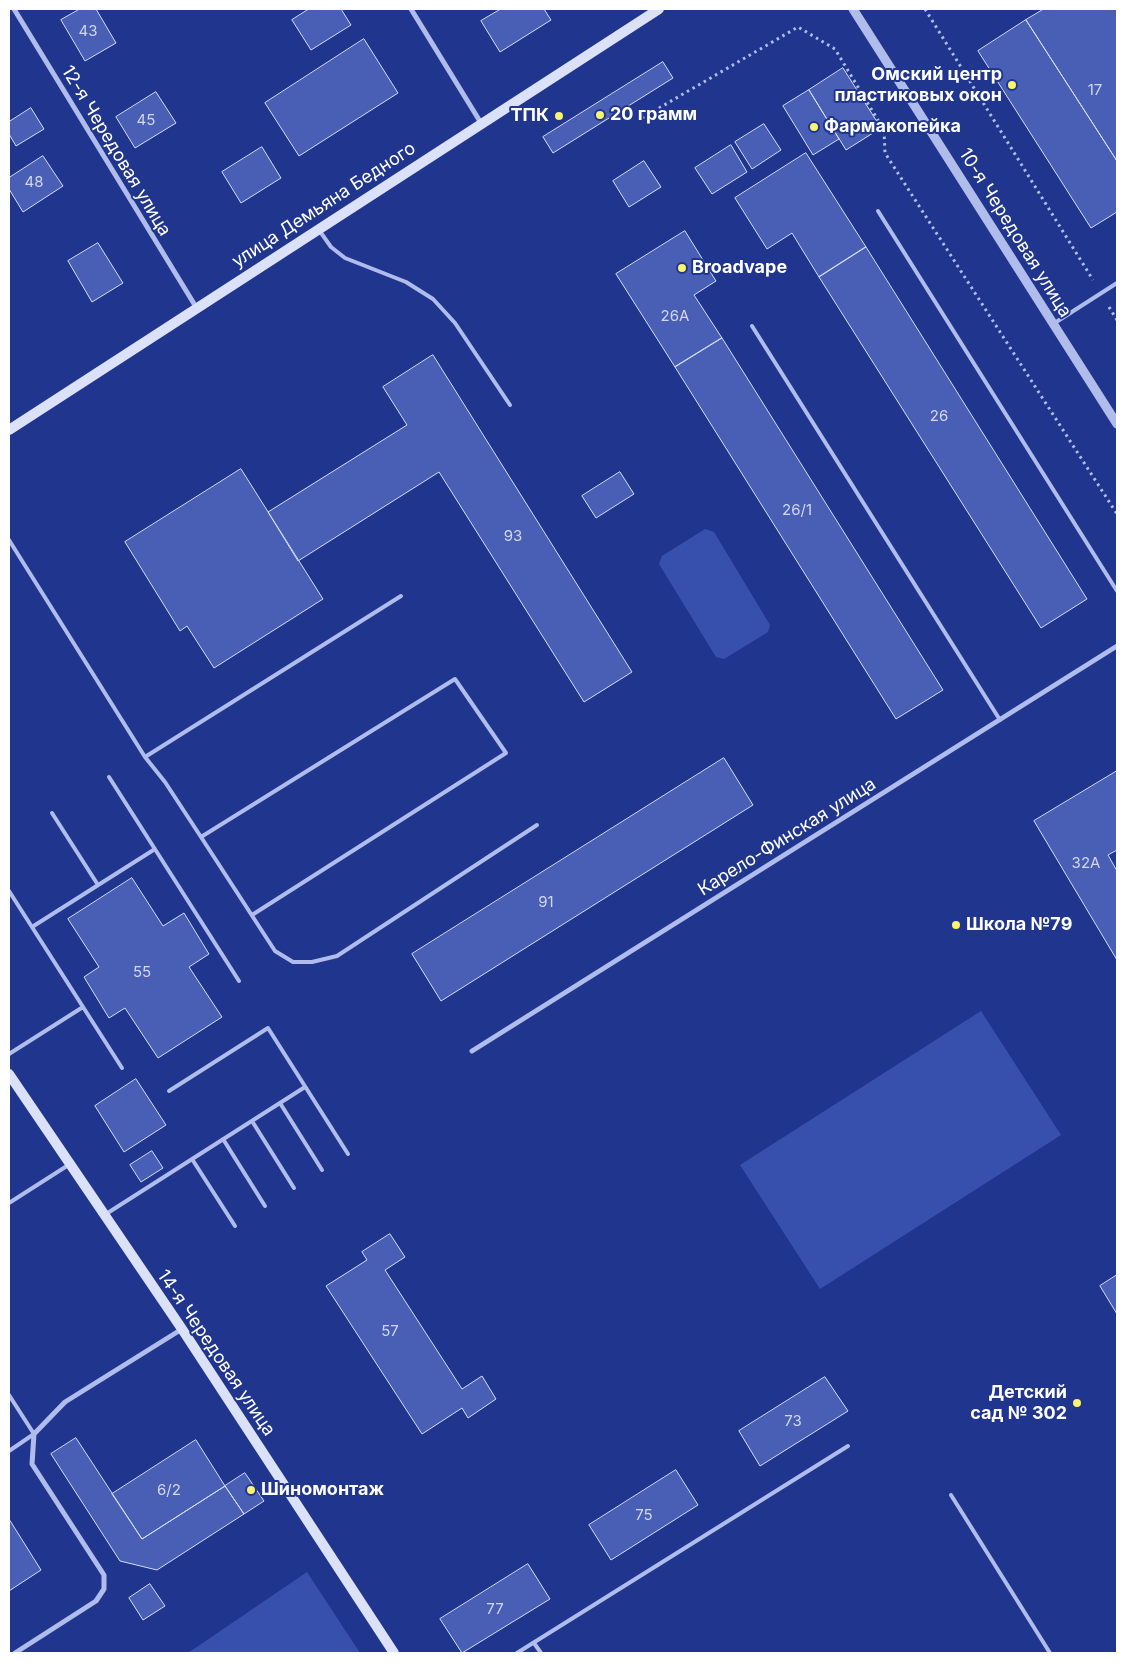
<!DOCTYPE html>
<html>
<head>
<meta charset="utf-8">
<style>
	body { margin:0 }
	#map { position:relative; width:1126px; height:1662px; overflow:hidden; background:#20368e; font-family:Inter,sans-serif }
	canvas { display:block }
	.frame { position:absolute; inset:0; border:10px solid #fff; pointer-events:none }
</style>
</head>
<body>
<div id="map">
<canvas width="1126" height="1662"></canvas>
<div class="frame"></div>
</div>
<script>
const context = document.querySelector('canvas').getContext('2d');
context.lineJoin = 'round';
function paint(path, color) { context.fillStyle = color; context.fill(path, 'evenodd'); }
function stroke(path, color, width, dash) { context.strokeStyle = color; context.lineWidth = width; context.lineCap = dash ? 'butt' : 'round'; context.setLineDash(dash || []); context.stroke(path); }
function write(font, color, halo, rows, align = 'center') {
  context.font = font + ' Inter,sans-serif'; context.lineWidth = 4; context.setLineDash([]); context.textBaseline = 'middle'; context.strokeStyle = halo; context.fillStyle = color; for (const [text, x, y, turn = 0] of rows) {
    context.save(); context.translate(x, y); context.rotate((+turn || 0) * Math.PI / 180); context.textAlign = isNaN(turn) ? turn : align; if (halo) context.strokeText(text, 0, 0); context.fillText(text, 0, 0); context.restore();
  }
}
const green = new Path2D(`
	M705,529L714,532L770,625L768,632L724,659L716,657L659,564L662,556Z
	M981,1011L1061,1135L820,1289L740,1165Z
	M307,1572L360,1653H188Z`);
const building = new Path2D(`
	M80,9H96L116,43L85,61L61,20Z
	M309,9H341L351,25L311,50L292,20Z
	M501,9H544L551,20L500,52L481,21Z
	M1044,9H1117V161L1026,20Z
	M1026,20L1117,161V212L1091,228L978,51Z
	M364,39L398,93L299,156L265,103Z
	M663,62L673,78L553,153L543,137Z
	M843,68L881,128L846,150L809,90Z
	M809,90L839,139L813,155L783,106Z
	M156,92L176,123L135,148L116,117Z
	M31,108L44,129L16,146L9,134V122Z
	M764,124L781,150L752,169L735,142Z
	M731,145L747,172L712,194L695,168Z
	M262,147L281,178L241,203L222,172Z
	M806,153L866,247L819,277L792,233L767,249L735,198Z
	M43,156L63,186L23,212L9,189V178Z
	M644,161L661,187L629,207L613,181Z
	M685,231L716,281L694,295L722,338L675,367L616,274Z
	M98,243L123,283L92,302L68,261Z
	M866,247L1087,599L1041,628L819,277Z
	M722,338L943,690L896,719L675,367Z
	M433,355L632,672L584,702L439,472L298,561L268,512L407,425L383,387Z
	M241,469L323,599L214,668L187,626L180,631L125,542Z
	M620,472L634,494L596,518L582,496Z
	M724,758L753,805L441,1001L412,954Z
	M1117,771V850L1108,855L1117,871V960L1034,821Z
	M132,878L163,926L184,913L209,954L189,967L222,1017L158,1058L125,1008L109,1018L84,977L99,967L68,919Z
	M136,1079L166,1125L124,1152L95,1106Z
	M152,1151L163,1168L141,1182L130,1165Z
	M390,1234L405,1257L385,1270L462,1389L482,1376L496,1399L468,1418L462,1408L422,1434L326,1286L367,1260L362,1252Z
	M1117,1275V1314L1100,1286Z
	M825,1377L848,1411L760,1466L739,1431Z
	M76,1438L142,1539L225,1486L244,1514L157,1570L120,1561L51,1454Z
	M196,1440L225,1486L142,1539L112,1494Z
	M676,1470L698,1505L611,1560L589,1525Z
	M245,1473L264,1501L244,1514L225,1486Z
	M9,1519L41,1570L9,1591Z
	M528,1564L550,1599L462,1653L440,1619Z
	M150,1584L165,1606L143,1620L129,1598Z`);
const path = new Path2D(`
	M925,9L1093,280
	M642,118L798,27L835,49L884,130L885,153L1117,514
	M1109,307L1117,320`);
const service = new Path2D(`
	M878,211L1117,591
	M319,230L331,247L345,258L406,282L433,299L455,323L510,405
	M1053,324L1117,283
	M752,326L1000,720
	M9,540L145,757L401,596
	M145,757L165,782L201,837L455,679L506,753L252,915
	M109,777L239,981
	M52,813L98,885
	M201,837L275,951L293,962H312L337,956L537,825
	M9,891L122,1068
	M32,927L155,849
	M9,1054L83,1007
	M169,1091L268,1028L348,1154
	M280,1103L322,1170
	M252,1121L294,1188
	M223,1139L265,1206
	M192,1159L235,1226
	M9,1203L70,1164
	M106,1214L305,1087
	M9,1395L34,1434L9,1451
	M951,1495L1050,1653
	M534,1643L541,1653
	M517,1653L848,1446`);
const minor = new Path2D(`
	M14,9L196,307
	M411,9L481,123
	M472,1051L1117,646
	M15,1653L96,1601L104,1589V1575L32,1464L34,1434L65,1402L182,1329`);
const tertiary = new Path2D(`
	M853,9L1117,424`);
const secondary = new Path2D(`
	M9,430L659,9
	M9,1074L182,1329L394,1653`);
const markers = [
	[1012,85,5,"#f9f36f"],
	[600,115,5,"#f9f36f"],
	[559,116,5,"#f9f36f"],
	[814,127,5,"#f9f36f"],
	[682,268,5,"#f9f36f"],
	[956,925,5,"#f9f36f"],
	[1077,1403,5,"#f9f36f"],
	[251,1490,5,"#f9f36f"]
];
const numberNames = [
	["43",88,31],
	["17",1095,90],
	["45",146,120],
	["48",34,182],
	["26А",675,316],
	["26",939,416],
	["26/1",797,510],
	["93",513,536],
	["32А",1086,863],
	["91",546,902],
	["55",142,972],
	["57",390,1331],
	["73",793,1421],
	["6/2",169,1490],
	["75",644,1515],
	["77",495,1609]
];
const poiNames = [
	["Омский центр",1002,75,"right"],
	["пластиковых окон",1002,96,"right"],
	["20 грамм",610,115],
	["ТПК",549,116,"right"],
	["Фармакопейка",824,127],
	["Broadvape",692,268],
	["Школа №79",966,925],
	["Детский",1067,1393,"right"],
	["сад № 302",1067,1414,"right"],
	["Шиномонтаж",261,1490]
];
const streetNames = [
	["12-я Чередовая улица",116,151,59],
	["улица Демьяна Бедного",324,205,-33],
	["10-я Чередовая улица",1015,233,58],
	["Карело-Финская улица",787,837,-32],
	["14-я Чередовая улица",216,1353,56]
];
paint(green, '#3850ad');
paint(building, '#495fb5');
stroke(building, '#d4dcf9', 1);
stroke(path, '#afbcec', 3, [2.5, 4]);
stroke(service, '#afbcec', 4);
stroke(minor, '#afbcec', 5);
stroke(tertiary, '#afbcec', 9);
stroke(secondary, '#dbe1f9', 10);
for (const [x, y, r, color] of markers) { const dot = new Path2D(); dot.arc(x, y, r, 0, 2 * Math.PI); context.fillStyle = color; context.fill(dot); stroke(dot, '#20368e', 2); }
write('15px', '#d2d7ec', null, numberNames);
write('bold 18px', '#fff', '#20368e', poiNames, 'left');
write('18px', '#fff', '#20368e', streetNames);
</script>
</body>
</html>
